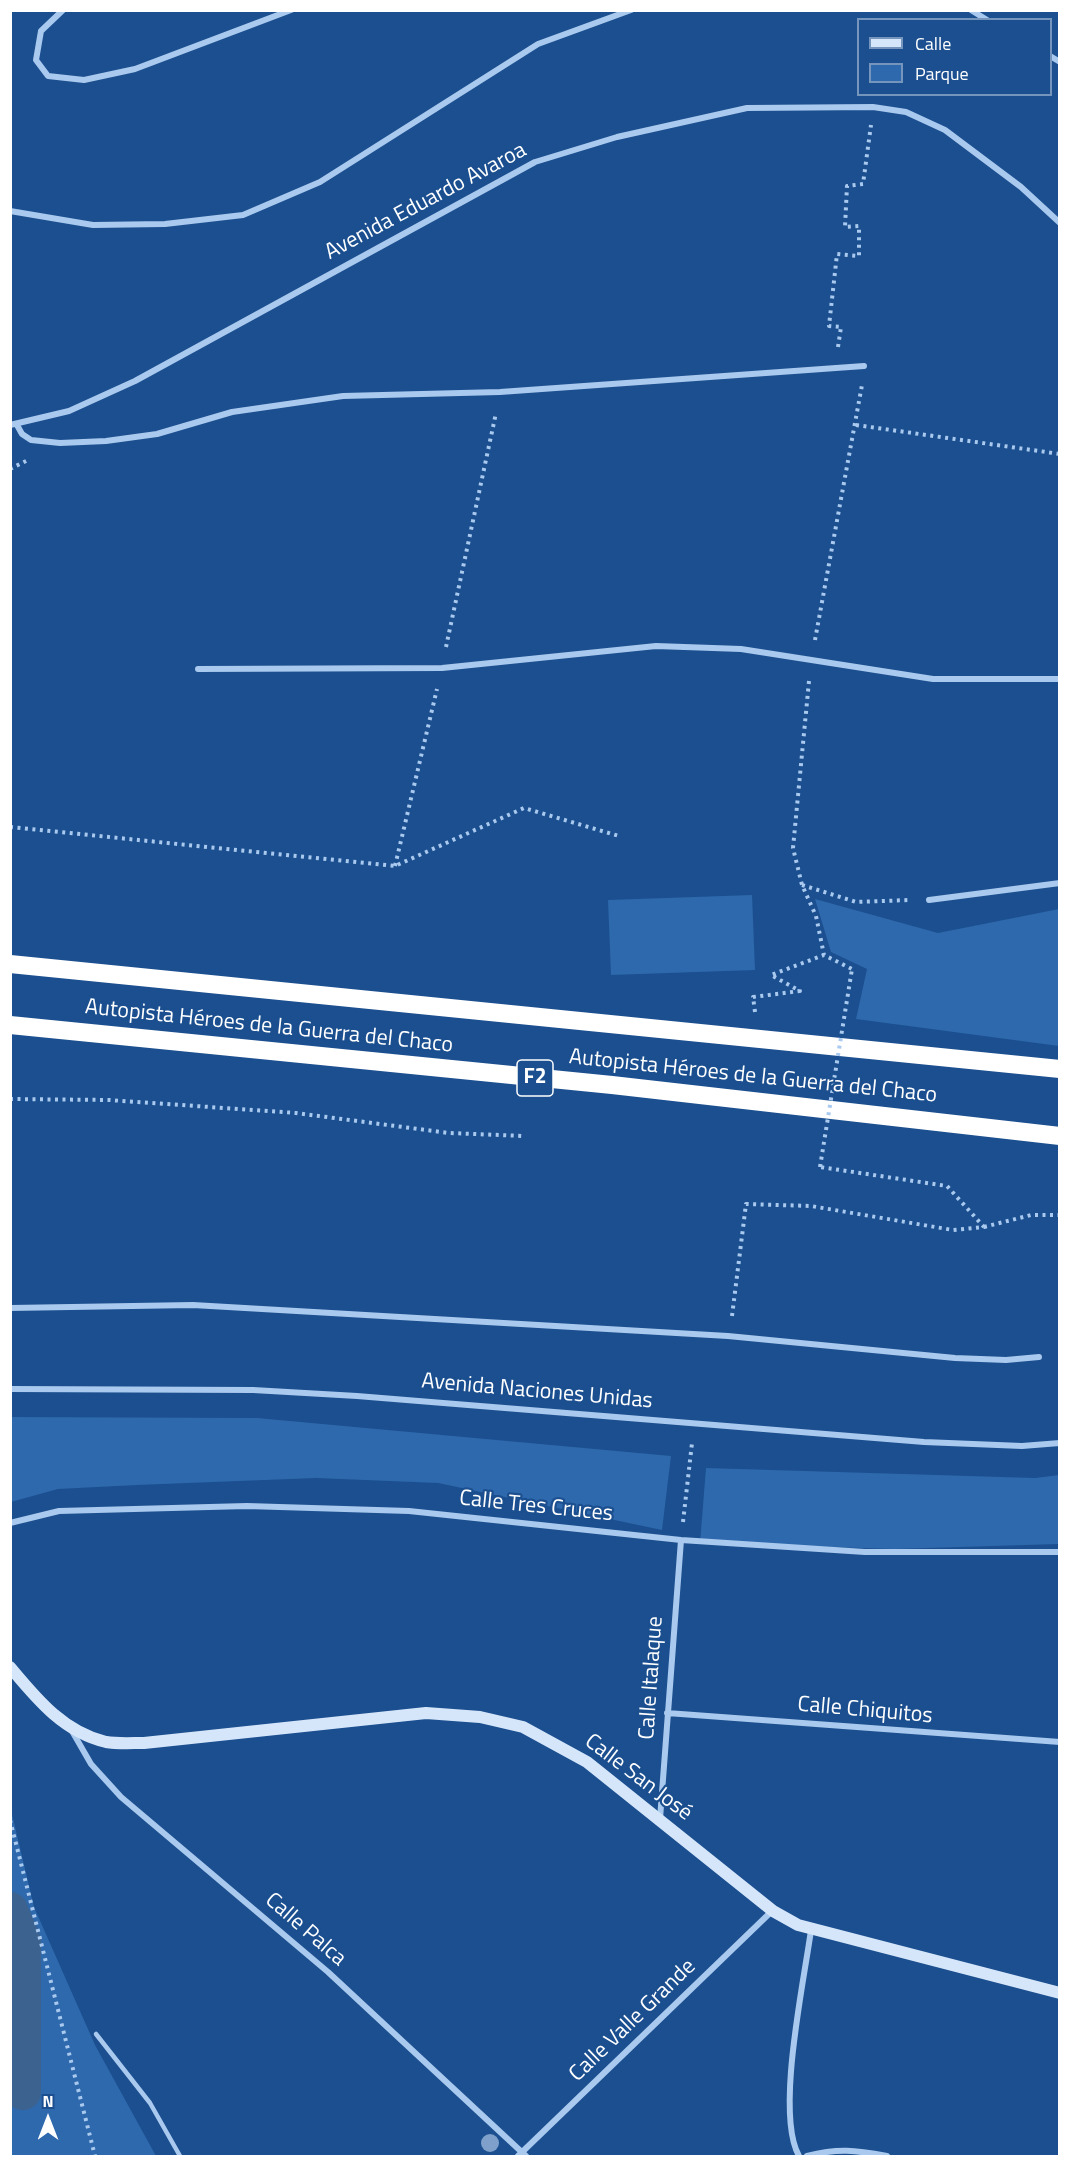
<!DOCTYPE html>
<html>
<head>
<meta charset="utf-8">
<style>
	body { margin:0 }
	#map { position:relative; width:1070px; height:2167px; overflow:hidden; background:#1b4f8f; font-family:"Titillium Web",sans-serif }
	canvas { display:block }
	.frame { position:absolute; inset:0; border:12px solid #fff; pointer-events:none }
	.legend { position:absolute; left:857px; top:18px; width:195px; height:78px; box-sizing:border-box; background:#1b4f8f; border:2px solid #7695bc; margin:0; padding:8px 10px; list-style:none; font-size:18px; color:#fff }
	.legend li { display:flex; align-items:center; gap:12px; height:30px }
	.legend b { width:30px; border:2px solid #7695bc }
	.north { position:absolute; left:18px; top:2089px; width:60px; height:60px; -webkit-text-stroke:4px #1b4f8f; paint-order:stroke; rotate:0deg; font-size:16px; font-weight:700; line-height:24px; text-align:center; color:#fff }
	.north::after { content:''; display:block; margin:auto; width:21px; height:27px; background:#fff; clip-path:polygon(50% 0,100% 100%,50% 72%,0 100%) }
</style>
</head>
<body>
<div id="map">
<canvas width="1070" height="2167"></canvas>
<div class="frame"></div>
<ul class="legend">
<li><b style="height:8px;background:#d6e6fa"></b>Calle</li>
<li><b style="height:16px;background:#2e69ad"></b>Parque</li>
</ul>
<div class="north">N</div>
</div>
<script>
const context = document.querySelector('canvas').getContext('2d');
context.lineJoin = 'round';
function paint(path, color) { context.fillStyle = color; context.fill(path, 'evenodd'); }
function stroke(path, color, width, dash) { context.strokeStyle = color; context.lineWidth = width; context.lineCap = dash ? 'butt' : 'round'; context.setLineDash(dash || []); context.stroke(path); }
function write(font, color, halo, rows, align = 'center') {
  context.font = font + ' "Titillium Web",sans-serif'; context.lineWidth = 4.5; context.setLineDash([]); context.textBaseline = 'middle'; context.strokeStyle = halo; context.fillStyle = color; for (const [text, x, y, turn = 0] of rows) {
    context.save(); context.translate(x, y); context.rotate((+turn || 0) * Math.PI / 180); context.textAlign = isNaN(turn) ? turn : align; if (halo) context.strokeText(text, 0, 0); context.fillText(text, 0, 0); context.restore();
  }
}
const green = new Path2D(`
	M752,895L755,970L611,975L608,900Z
	M815,899L938,933L1059,909V1046L856,1019L867,969L831,952Z
	M11,1417L257,1418L671,1456L662,1530L438,1483L316,1478L137,1485L58,1489L11,1502Z
	M706,1468L1035,1478L1059,1475V1544L894,1549L700,1543Z
	M11,1810L34,1907L95,2045L156,2156H11Z`);
const canal = new Path2D(`
	M10,1910L23,1941V2092`);
const path = new Path2D(`
	M838,347L841,327L829,326L837,254L859,256V226L845,227L847,186L863,184L871,125
	M856,425L1060,454
	M10,469L28,460
	M815,640L862,385
	M446,647L496,413
	M809,681L793,848L802,885L816,916L824,955L852,969
	M10,827L395,866L524,808L619,836
	M395,866L437,689
	M802,885L856,902L909,900
	M755,1012L753,997L800,991L771,975L824,955
	M10,1099L109,1100L296,1113L449,1133L524,1136
	M984,1227L1031,1215H1060
	M732,1316L746,1204L811,1206L953,1230L984,1227L947,1186L820,1167
	M683,1522L692,1443
	M10,1820L95,2156`);
const lane = new Path2D(`
	M96,2034L150,2103L180,2156`);
const street = new Path2D(`
	M63,10L41,31L36,60L48,76L84,80L135,69L291,10
	M971,10L987,20
	M1050,56L1060,62
	M10,211L93,225L165,224L243,215L320,182L538,44L631,10
	M10,425L69,411L135,381L535,162L617,137L747,108L873,107L906,112L945,130L1021,187L1060,223
	M17,425L22,434L31,440L60,443L106,441L157,434L232,412L343,396L500,392L864,366
	M198,669L442,668L656,646L741,649L933,679H1060
	M929,900L1060,883
	M10,1308L193,1305L728,1336L955,1358L1006,1360L1039,1357
	M10,1389L253,1390L357,1396L924,1442L1022,1446L1060,1443
	M10,1523L59,1511L247,1506L409,1511L681,1540L865,1552H1060
	M667,1713L1060,1742
	M72,1731L91,1764L121,1797L328,1972L526,2156
	M660,1819L681,1540
	M518,2156L772,1911
	M799,2156C775,2114 804,1982 811,1930
	M807,2156C838,2148 855,2150 887,2156`);
const secondary = new Path2D(`
	M10,1667C36,1698 63,1732 106,1742C117,1744 132,1743 144,1743L426,1713L480,1717L523,1727L587,1762L773,1911L798,1925L1060,1993`);
const highway = new Path2D(`
	M10,964L1060,1069
	M10,1025L612,1085L1060,1136`);
const pathBridge = new Path2D(`
	M820,1167L852,969`);
const trees = [
	[490,2143]
];
const shields = [
	[535,1078,36]
];
const shieldNames = [
	["F2",535,1078]
];
const streetNames = [
	["Avenida Eduardo Avaroa",426,202,-28],
	["Autopista Héroes de la Guerra del Chaco",269,1027,6],
	["Autopista Héroes de la Guerra del Chaco",753,1077,6],
	["Avenida Naciones Unidas",537,1392,5],
	["Calle Tres Cruces",536,1507,6],
	["Calle Italaque",652,1678,-86],
	["Calle Chiquitos",865,1711,5],
	["Calle San José",638,1778,37],
	["Calle Palca",305,1930,41],
	["Calle Valle Grande",633,2021,-44]
];
paint(green, '#2e69ad');
stroke(canal, '#3c6290', 36);
stroke(path, '#a9c9ee', 4, [3, 4.5]);
stroke(lane, '#a9c9ee', 4.5);
stroke(street, '#a9c9ee', 6);
stroke(secondary, '#d6e6fa', 12);
stroke(highway, '#fff', 18);
stroke(pathBridge, '#a9c9ee', 4, [3, 4.5]);
context.fillStyle = '#7ea0ca';
for (const [x, y] of trees) { context.beginPath(); context.arc(x, y, 9, 0, 2 * Math.PI); context.fill(); }
for (const [x, y, w] of shields) { const box = new Path2D(); box.roundRect(x - w / 2, y - 18, w, 36, 4.5); context.fillStyle = '#1b4f8f'; context.fill(box); stroke(box, '#fff', 1.5); }
write('bold 21px', '#fff', null, shieldNames);
write('22px', '#fff', '#1b4f8f', streetNames);
</script>
</body>
</html>
